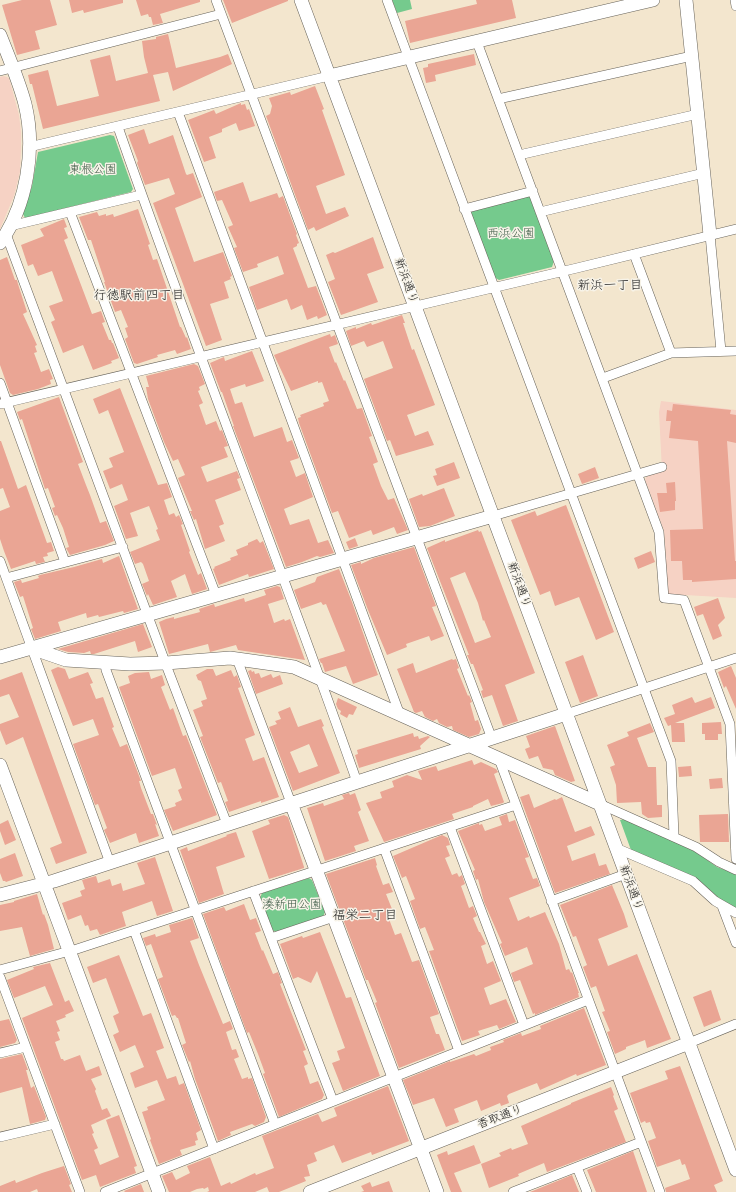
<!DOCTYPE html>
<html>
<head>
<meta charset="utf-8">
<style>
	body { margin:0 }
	canvas { display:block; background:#f3e6ce }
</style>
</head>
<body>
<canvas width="736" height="1192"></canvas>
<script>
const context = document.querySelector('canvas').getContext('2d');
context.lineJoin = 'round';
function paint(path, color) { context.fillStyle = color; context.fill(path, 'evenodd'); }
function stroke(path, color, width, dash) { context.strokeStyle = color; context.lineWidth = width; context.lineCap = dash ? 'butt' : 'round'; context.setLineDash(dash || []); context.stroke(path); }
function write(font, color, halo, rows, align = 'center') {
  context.font = font + ' "Patrick Hand","Klee One",sans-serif'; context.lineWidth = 3; context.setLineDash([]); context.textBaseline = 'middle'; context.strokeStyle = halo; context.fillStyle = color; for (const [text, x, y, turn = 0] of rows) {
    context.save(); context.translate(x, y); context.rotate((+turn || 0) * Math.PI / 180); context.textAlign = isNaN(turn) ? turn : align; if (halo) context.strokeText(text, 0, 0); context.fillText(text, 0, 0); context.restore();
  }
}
const built = new Path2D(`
	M4,76L9,78L19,115L21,132V150L20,172L14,196L0,229V77Z
	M661,401L736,410V598L668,594L664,531L645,480L647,476L662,471L659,412Z`);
const green = new Path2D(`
	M392,0H410L412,9L397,13Z
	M110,135L114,136L133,189L131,192L25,218L23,214L32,186L38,152Z
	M527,196L531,198L554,261L552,267L499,280L494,277L470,214L472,210Z
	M624,819L689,847L717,867L736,874V908L721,900L695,877L631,850L620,820Z
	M309,878L312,880L325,912L323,917L276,932L272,930L260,898L262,893Z`);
const building = new Path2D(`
	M22,0H50L57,25L35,31L40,49L17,55L2,5Z
	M69,0H123V3L84,13L83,10L72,13Z
	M136,0H200V2L160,14L163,23L153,25L151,17H149L148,14L141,16Z
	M223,0H288V1L232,23Z
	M476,0H512L516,18L410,43L405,21L477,4Z
	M168,34L176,68L220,57L228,54L232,64L173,91L168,72L153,75L160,101L43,129L32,84H30L28,75L48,70L57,106L99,96L90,60L110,55L116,81L148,73L144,57L142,41L156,39V37Z
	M474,54L476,65L435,75L436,81L426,83L423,68L428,67V64Z
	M315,86L324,109L322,110L345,175L316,186L326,214L345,207L349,216L316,231L314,227L308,230L266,116L270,114L272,106L269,98L290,92L291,95Z
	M241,103V105L245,104L247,110L249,109L255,126L239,131L236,123L222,129V132L209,137L216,158L204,162L188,120L214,110L216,114Z
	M144,129L149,144L173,135L186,174L187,175L193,173L202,197L175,208L194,262L223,252L232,276L230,277L231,279L224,282L229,298L210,304L222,340L206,346L153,203L175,194L169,178L145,185L137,163L138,161L128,135Z
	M243,182L250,202L277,193L279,198L283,196L297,234L296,235L299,243L297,244V246L293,248L308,288L316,286L327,315L318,319L317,316L307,320L302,305L291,310L287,299L257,310L249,287L284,274L278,256L257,264L258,267L243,272L234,248L237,247L228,227L233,225L222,200L217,201L214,192Z
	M138,209L150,244L148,245L153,260L157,259L180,327H181L186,338L187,337L191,349L177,354L175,350L157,355L158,357L137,364L134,363L125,339L128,337L125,328L128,327L121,310L115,312L104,282H105L91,240H88L79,217L97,212L99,216L106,214V216L113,214L114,217Z
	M64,219L67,227L64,228L68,238L64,240L92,314L101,311L105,322L102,323L109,340H111L112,343H113L119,358L111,361L112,363L93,370L83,345L63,353L51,322L55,320L49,306L63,301L52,271L38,276L33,264L28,266L21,245L44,236L40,229Z
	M373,237L384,268L367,274L378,302L341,315L328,282L335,279L326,255L333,252L335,253Z
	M7,257L15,280H17L18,284L27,312L23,314L37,345L35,346L37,352L34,353L41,372L49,369L53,379L50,380L51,384L38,389L13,395L10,393L0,365V260Z
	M402,315L405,323H403L412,350L414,349L435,405L407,415L415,436L428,431L434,445L396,456L390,440L387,441L364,379L393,368L383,341L367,347L364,341L351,346L346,331L356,327V329L371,323L372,325Z
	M330,334L331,337L335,335L338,344L329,347L335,363L336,362L343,379L344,381L345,380L357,409L362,408L372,436L369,437L378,462L373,464L381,486L388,500L394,498L408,530L397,534L394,527L373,535L371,530L349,538L338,511L332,513L299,423L298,418L301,417L300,415L324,406L323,403L329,401L322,382L318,383V381L291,391L274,355Z
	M252,351L264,381L246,387L245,384L230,389L235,404L242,402L254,437L282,427L287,442L292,440L299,458L290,461L296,477L305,473L313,497L284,509L290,525L309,519L318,543L328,540L334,553L320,557L317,556L302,562L286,567L233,426H234L222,392H221L210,363L224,357L225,361Z
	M194,364L198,366L205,384L199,387L200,390L198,391L203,403L199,405L206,425L216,421L220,431L222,430L228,446L224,447L228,457L201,467L207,482L237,471L240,478L237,479L241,490L215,500L224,524L219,526L225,541L205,549L196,519L194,520L190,511H192L178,478L185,475L178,459L173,461L164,442L148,399L146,387H149L146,376Z
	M120,388L158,485L167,483L172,497L164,500L169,515L174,513L176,517L179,515L183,524L181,525L190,551L189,552L198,575L201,573L207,589L192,594L185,574L171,581L177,597L153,605L148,594L147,596L142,584L149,581L143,564L141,562L135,564L130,552L160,540L156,530L158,529L149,506L130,513L138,536L126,539L114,506L128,500L122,484L110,489L103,471L113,467L109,458L124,452L108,410L99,414L93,399Z
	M59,397L83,462L78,464L86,485L90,495L100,523L106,521L114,541L105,545L70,555L66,548L69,547L63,528L57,515L55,516L52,508L55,507L48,488L45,489L22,419L20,420L17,412Z
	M673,404L731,410L730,414L736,415V443L727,441L735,561H736V579L692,582V580H683L682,561H671L670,530L703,529L698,441L669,438L671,421H666L667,410L672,411Z
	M0,441H1L18,489L26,485L47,543L51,542L54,551L47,553L48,556L43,557L45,562L36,564L35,561L11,569L4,551L0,539V511L10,507L3,488L0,489Z
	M454,462L460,478L437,486L433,476L437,475L435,469Z
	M595,467L599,478L582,484L578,474Z
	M675,482L676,501H675V510L660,512L657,493H667L666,483Z
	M444,488L455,516L430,526L419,527L409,499L422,494L423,496Z
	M566,505L614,632L596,640L579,597L555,606L550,591L540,595L511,520L535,511L537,516Z
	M478,530L479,532L481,531L535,673L505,685L518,721L503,726L492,695L483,698L481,691L483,690L473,664H471L467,655H469L427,548L445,540V542ZM465,572L478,603L483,621L484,620L491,637L475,643L450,578Z
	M355,538L358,546L349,549L346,542Z
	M257,539L260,543L263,541L274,569L249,577L248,574L219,585L213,569L215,568L214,567L231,560L230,558L238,555L236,550L248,545V543Z
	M414,547L436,606L432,607L444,636L431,641L429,636L406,644L407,647L387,655L368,610L351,565L361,562V564L374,558Z
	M651,551L655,562L638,569L634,558Z
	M119,556L138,609L124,613L123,611L99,617L98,615L87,618L86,613L58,622L61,631L35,639L31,629L33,628L23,596L20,597L14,582L21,580L22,583L39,578L38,576L40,575L74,567L102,559L103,563Z
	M339,569L352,602L378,675L353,684L346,666L325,672L322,663H321L319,659L345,651L326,604L323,605L321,602L301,609L294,590L315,582L317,577Z
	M277,586L280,587L284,599L268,604L274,623L284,619L285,621L290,619L305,660L238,650L236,645L210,652L208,644L169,654L159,622L166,619L174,617V619L200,612L199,609L214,604L215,607L244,598L245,602L266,595L264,590Z
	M718,598L725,618L718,625L722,636L713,640L703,614L697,616L694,607Z
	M143,624L152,647L138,652L135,641L94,654H91L90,651L84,653L68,652L58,649Z
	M583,655L598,696L580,703L565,662Z
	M452,659L453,660L456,659L459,668L457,669L468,696L469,695L472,702L470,703L475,721L478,720L481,729L479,734L469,737L453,730L452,726L447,727L439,723L437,719L433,721L425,717L422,711L416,713L414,712L397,669L413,663L416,673Z
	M731,666L736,678V709L726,686L724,688L718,672Z
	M58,667L65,669L69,679L88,672L93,683L90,684L96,699L103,697L114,727L112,728L120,747L127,744L141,781H139L141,788L151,814H153L157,825L155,824L159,836L139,843L136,833L110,843L104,830L107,828L98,804L95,805L73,744L99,735L93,719L73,726L51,670Z
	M207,669H213L216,676L231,670L234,677L237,675L241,687L238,688L255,735L245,739L253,761L264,757L279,797L261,803V801L229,812L225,802L228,801L221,782L218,783L200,737L203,736L193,710L203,706L201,701L207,699L201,681L198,680L196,675Z
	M251,670L252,672L254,671L255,674L259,673L261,678L271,674L273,678L280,675L283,684L256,694L248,671Z
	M22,672L87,853L56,864L50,848L62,843L23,737L6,745L0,730V724L19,717L9,694L0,697V680Z
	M149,672L151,679L162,675L165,685L161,687L170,710L173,708L183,736L186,735L217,815L173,831L164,810L176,806L175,803L182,800L178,790L182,788L175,768L152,776L119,687L130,683L128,676L135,673Z
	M692,697L695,703L711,697L715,708L675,723H684L685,742H672L671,725L668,726L664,718L675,714L672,705Z
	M338,698L357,707L353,715L349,714L347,718L340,714L341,711L338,709L336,704Z
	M290,707L298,727L321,719L324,726L322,727L340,773L293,791L269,727L277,724L275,721L281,719L278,712ZM309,744L318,766L299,773L290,752Z
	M721,722L722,734H718V740H705V734H702V723Z
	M650,723L654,732L637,738L648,767H656L657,805H662V817L648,818L642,814L641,802L617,803L616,785L610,767L615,765L607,745L629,736L627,732Z
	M555,726L575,781L571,782L555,775L553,770L543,768L538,756L529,759L525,749L530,747L526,736Z
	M413,733L414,737L418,736L419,739L428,736L430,737L420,746L421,749L359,768L355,755L358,754L357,750Z
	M472,760L474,765L481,762L496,769L498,772L494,774L504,802L503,803L491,806L488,799L473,806V807L452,814L454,819L384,842L366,803L382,798L380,792L394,787L392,781L407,775L422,780L418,771L436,766L438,771Z
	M691,766L692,776L679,777L678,767Z
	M722,778L723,788L710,789L709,779Z
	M349,793L350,795L355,793L361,810L358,812L369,841L354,846L356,851L325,861L307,808L323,803L324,806L344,799L342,795Z
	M529,794L534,808L555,799L556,800L562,797L575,832L591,826L595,835L567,846L572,861L595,853L599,866L606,864L610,874L555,893L520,797Z
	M507,814L509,822L515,820L529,857L525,858L533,879L537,878L540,886L509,898L518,921L529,916L530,918L545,912L559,944L566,970L569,969L571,973L572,972L579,993H578L579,997L535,1015V1013L533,1014L520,980L514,982L511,973L533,964L527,947L505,956L500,944L502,943L484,902L478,879L476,880L473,871L475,870L458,831L479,823V825L482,824L485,831L502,825L499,817Z
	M728,814L729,842H700L699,815Z
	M284,815L288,817L304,867V868L269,879L252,831L270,824L268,820Z
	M8,820L16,840L5,845L0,831V824Z
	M236,832L245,857L216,867L224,894L199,903L180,850L187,847L188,851L227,836L226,835Z
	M442,835L448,838L450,845L446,846L450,856L445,858L452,875L457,873L459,877L462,875L465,884L461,886L469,908L473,906L477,916L473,918L479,932H480L486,944L481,946L487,964L493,961L501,981L484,988L490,1005L506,999L516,1022L499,1029L497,1025L478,1031L480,1035L462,1041L429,951L434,950L425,927L420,929L410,901L415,899L406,876L402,878L393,856Z
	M15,853L23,876L6,882L5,881H3L0,873V859Z
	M155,857L173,911L157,916L152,901L122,912L126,926L100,935L97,929L90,931L88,925L85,926L81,915L68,920L62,903L82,896L80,891L85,889L82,880L96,876L98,883L110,879L112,886L121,883L123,891L145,884L137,863Z
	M375,858L377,865L376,866L383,885L389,883L393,892L386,894L392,909L386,911L395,935L401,933L412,962L419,960L439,1014L430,1017L436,1034H439L445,1050L399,1068L375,1003L377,1002L368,980H366L326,874Z
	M612,885L624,914L628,927L598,939L608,966L637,954L671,1039L647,1048L645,1040L626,1047V1049L615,1054L607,1032L610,1031L602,1012L605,1011L596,986L591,988L583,967L587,965L576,936L573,937L560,905Z
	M37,894L43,915L44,914L48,925L54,949L30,956L22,927L0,931V905L14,902V901Z
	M244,904L250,920L256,918L261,931L255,933L262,951L263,950L273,974L278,972L282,983L280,984L306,1050L303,1051L308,1064L304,1066L310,1084L318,1081L324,1095L322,1099L279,1117L263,1074L265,1073L258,1054L249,1032L247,1033L203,914L224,907L226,911Z
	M192,918L199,938L190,941L199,965L223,1024L230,1021L233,1029L226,1032L232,1050L236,1049L239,1057L234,1059L242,1079L248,1077V1079L252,1078L266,1117L264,1122L255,1126L252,1124L230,1132L231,1135L218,1141L195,1079L190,1061L189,1062L182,1045L186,1043L178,1018H177L175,1015L172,1016L158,979L163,977L151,944L146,946L143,938L155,934L156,937L171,932L169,925Z
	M320,932L346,998L351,997L380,1076L343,1091L332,1063L340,1060L337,1051L345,1048L317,971L311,983L298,977L293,979L280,944L302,936L303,938Z
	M119,955L143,1016L151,1013L164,1048L156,1051L167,1079L176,1076L179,1085L184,1083L201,1130L196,1133L198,1140L195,1141L196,1145L180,1150L182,1155L159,1164L150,1140L151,1139L142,1112L148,1110L147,1107L165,1100L157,1080L135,1088L130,1073L144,1067L135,1045L120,1052L113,1035L119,1032L113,1016L119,1013L106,978L93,983L87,967Z
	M50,963L65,1002L69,1000L74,1011L65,1015L66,1017L56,1021L60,1031L57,1032L60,1040L55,1042L61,1059H63L64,1061L80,1055L86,1071L99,1066L102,1075L91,1079L96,1089L95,1091L102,1110L107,1108L111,1116L91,1125L94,1133L92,1134L98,1148L94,1150L100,1165L119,1157L106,1120L119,1115L137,1166L134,1167L136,1173L100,1187L96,1175L82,1180L22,1018L53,1005L45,986L14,998L7,980L34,969L33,967Z
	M711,990L721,1020L704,1027L693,997Z
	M584,1008L606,1065L577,1076L576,1074L540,1090L537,1083L509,1094L507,1096L509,1103L501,1106L500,1103L481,1111L477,1100L454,1109L459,1122L446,1127L434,1098L413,1105L403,1080L450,1061V1062L474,1054L476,1056L491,1050L490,1047L504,1042L503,1040L521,1033L522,1036L541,1029L540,1026Z
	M9,1019L17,1040L15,1043L0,1047V1021Z
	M22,1054L28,1070H26L31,1088L34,1086L46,1117L45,1120L30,1124L22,1087L0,1093V1059Z
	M680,1066L723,1181L714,1185L717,1192H666L665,1188L690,1179L685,1164L682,1165L680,1159L657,1167L648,1141L656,1138L650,1122L646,1123L645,1121L641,1123L630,1093L668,1079L665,1071Z
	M388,1086L409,1141L372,1155L371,1152L342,1163L334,1145L314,1153L317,1161L307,1165L310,1176L304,1177L306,1181L279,1192H269L267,1187L255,1192H207L209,1191L208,1187L204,1189L203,1188L197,1189L190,1192H169L162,1176L172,1172L176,1180L190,1173L187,1166L210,1157L221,1186L230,1182L231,1184L255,1173L256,1175L274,1168L262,1136L318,1114L322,1122L337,1116L334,1108Z
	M611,1087L614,1095L613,1096L618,1109L614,1111L626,1142L547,1172L544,1163L518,1174L519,1176L489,1188L481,1164L501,1156L499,1153L511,1148L512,1150L528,1144L521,1126L571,1104V1103Z
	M474,1145L481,1163L454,1173L462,1192H451L437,1155L447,1151L448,1155Z
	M633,1151L647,1192H596L587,1170Z
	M64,1166L71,1184L69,1185L72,1192H38L37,1189L30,1192H0V1186L15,1180L16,1183L42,1173Z
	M572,1175L579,1192H530L535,1190Z
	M389,1181L393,1192H361L364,1191L361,1186L370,1182L372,1187Z
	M141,1184L144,1192H125L124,1191Z`);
const street = new Path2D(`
	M216,0L492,739
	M387,0L671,761L674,836
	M735,0L736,6
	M477,42L659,532L664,598L684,600L730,724L736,859
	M0,71L221,14
	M498,99L692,56
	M178,112L400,715
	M118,127C194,346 280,562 357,782
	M29,147L329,76
	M519,155L698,114
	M464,209L533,191
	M70,212L216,595
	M540,212L704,173
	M10,226L141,195
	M6,234L168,670L227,824
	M710,235L721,351
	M634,254L671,353
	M603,378L671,353L736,351
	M0,383L65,562
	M0,404L577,268L736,229
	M493,516L662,467
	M0,561L110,863
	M6,578L123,547
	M237,659L291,803
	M105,663L106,670L275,1124
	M566,714L736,658
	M499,759L660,1192
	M600,804L696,847L719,862L736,870
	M450,827L524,1025
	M384,848L459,1051
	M616,848L693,881L715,901L736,913
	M253,891L333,1101
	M551,901L626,874
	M722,906L736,943
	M134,930L214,1149
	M271,938L334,917
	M0,970L77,949L516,805
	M0,977L80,1192
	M689,1043L736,1024
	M0,1053L26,1047
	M0,1137L55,1124
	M577,1167L587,1192
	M105,1192L588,1000
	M513,1192L641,1142`);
const secondary = new Path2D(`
	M301,0L736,1170
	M686,0L710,235
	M0,35C9,58 19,81 25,104C36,149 27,205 0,243
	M329,76L653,0
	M31,648L66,660L130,664L166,663L230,658L294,667L600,804
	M0,657L493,516
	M0,765L159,1192
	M291,803L437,1192
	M0,895L54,881L566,714
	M310,1192L689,1043`);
const parkNames = [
	["東根公園",93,170],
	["西浜公園",511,234],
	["湊新田公園",292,905]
];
const streetNames = [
	["新浜通り",406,281,70],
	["新浜通り",519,585,70],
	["新浜通り",631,888,70],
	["香取通り",500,1117,-21]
];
const neighbourhoodNames = [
	["新浜一丁目",610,286],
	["行徳駅前四丁目",139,296],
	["福栄二丁目",365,916]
];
paint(built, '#f6d2c4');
paint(green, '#75ca8d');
paint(building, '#eaa594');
stroke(street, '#67635a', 10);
stroke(secondary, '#67635a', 14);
stroke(street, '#fff', 9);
stroke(secondary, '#fff', 13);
write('12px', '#3b5944', '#f7f3e8', parkNames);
write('12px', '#1c1c1c', '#f7f3e8', streetNames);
write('13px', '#1c1c1c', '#f7f3e8', neighbourhoodNames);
</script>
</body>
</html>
